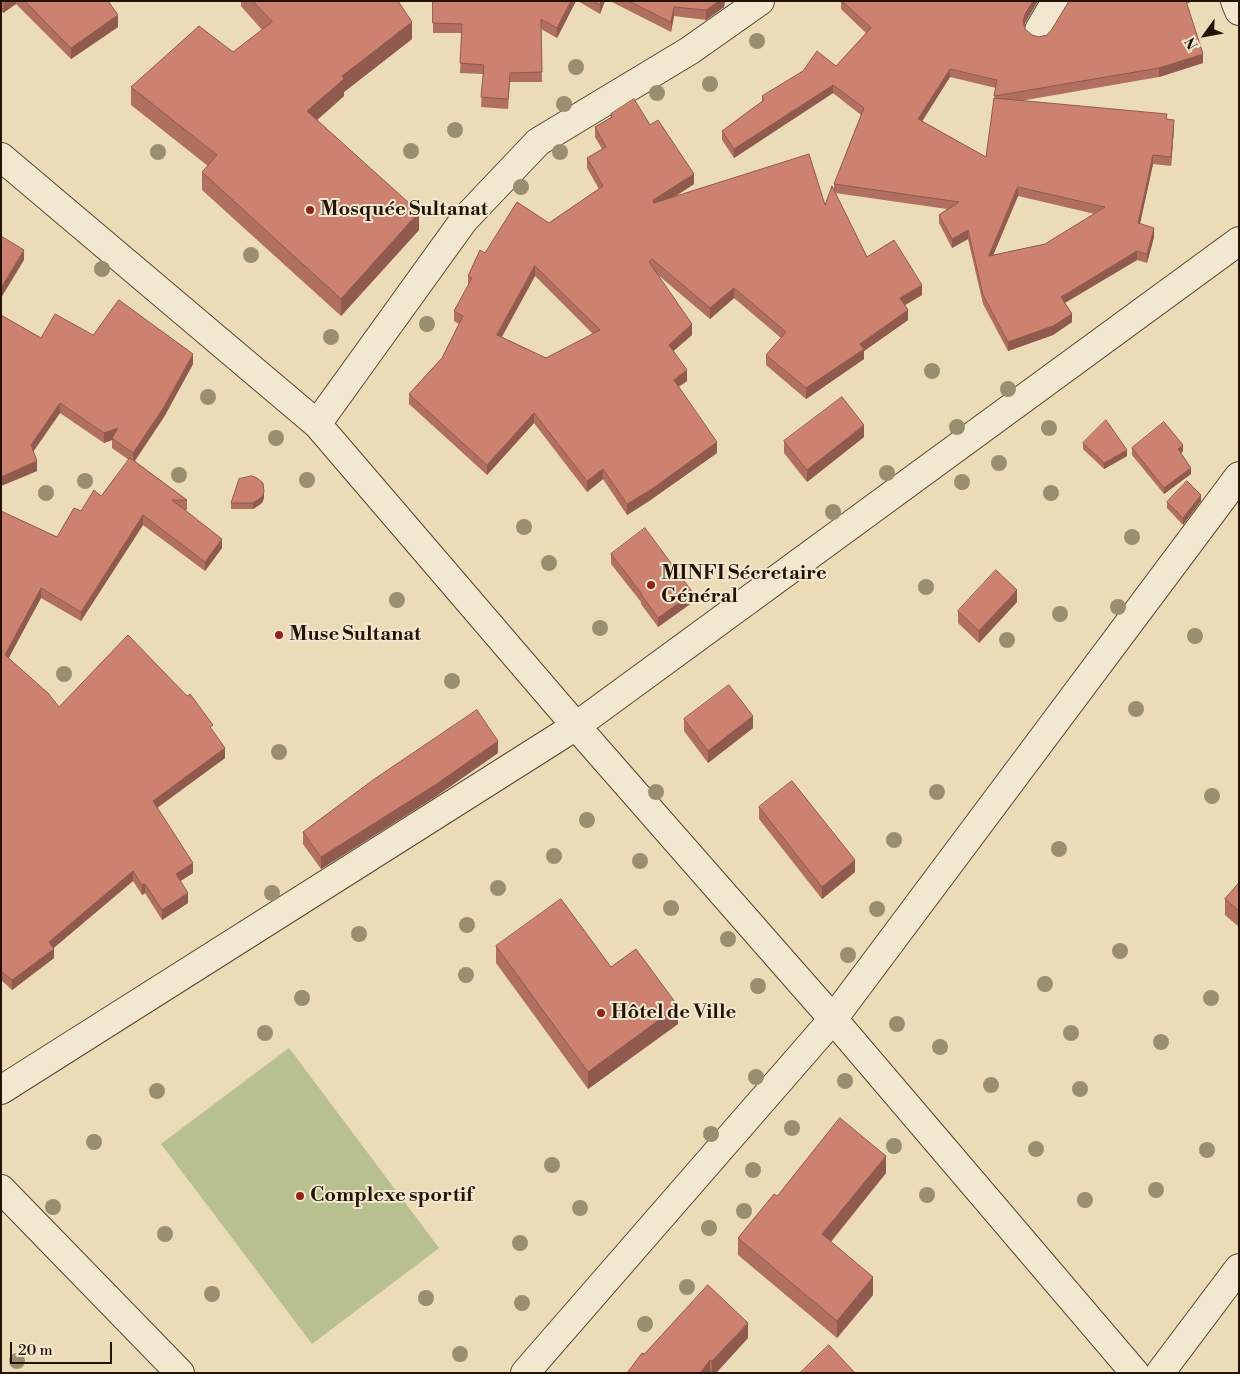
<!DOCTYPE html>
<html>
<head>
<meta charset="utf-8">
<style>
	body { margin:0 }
	#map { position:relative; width:1240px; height:1374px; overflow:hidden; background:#ebdbb6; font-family:"Libre Bodoni",serif }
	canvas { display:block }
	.frame { position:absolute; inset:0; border:2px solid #221306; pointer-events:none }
	.north { position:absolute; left:1180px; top:10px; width:50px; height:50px; -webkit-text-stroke:4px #f2e8d0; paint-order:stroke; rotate:238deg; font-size:14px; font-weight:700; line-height:20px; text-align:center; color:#221306 }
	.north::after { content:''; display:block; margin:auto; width:18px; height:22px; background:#221306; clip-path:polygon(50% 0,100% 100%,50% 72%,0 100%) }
	.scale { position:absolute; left:10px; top:1342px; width:102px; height:22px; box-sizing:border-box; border:2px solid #221306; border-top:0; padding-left:6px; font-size:15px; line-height:18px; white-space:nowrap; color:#221306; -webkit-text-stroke:4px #f2e8d0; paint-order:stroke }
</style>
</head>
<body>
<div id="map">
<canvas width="1240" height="1374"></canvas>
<div class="frame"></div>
<div class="north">N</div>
<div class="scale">20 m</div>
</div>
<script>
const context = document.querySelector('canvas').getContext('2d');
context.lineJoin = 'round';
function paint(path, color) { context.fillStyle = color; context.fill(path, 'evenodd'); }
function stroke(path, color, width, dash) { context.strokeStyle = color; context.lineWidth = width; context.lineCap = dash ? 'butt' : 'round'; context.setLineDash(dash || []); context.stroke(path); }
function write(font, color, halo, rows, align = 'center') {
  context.font = font + ' "Libre Bodoni",serif'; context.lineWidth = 4; context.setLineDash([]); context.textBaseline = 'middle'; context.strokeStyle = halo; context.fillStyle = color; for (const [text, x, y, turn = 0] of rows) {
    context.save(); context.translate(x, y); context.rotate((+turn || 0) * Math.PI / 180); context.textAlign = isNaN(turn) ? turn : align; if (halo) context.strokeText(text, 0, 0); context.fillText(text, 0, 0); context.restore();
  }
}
const green = new Path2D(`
	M289,1048L439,1248L312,1344L161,1144Z`);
const minor = new Path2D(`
	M1235,1L1239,11
	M1039,30L1056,1
	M1,157L317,424L576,726L833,1019L1135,1373
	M317,424L464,220L538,142L689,51L760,1
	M1,1090L576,726L1239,241
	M1,1189L180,1373
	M525,1373L833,1019L1239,476
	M1160,1373L1239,1268`);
const trees = [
	[757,41],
	[576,67],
	[710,84],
	[657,93],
	[564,104],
	[455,130],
	[411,151],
	[158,152],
	[560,152],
	[521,187],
	[251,255],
	[102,269],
	[427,324],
	[331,337],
	[932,371],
	[1008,389],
	[208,397],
	[957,427],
	[1049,428],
	[276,438],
	[999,463],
	[887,473],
	[179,475],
	[307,480],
	[85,481],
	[962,482],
	[46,493],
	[1051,493],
	[833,512],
	[524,527],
	[1132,537],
	[549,563],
	[926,587],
	[397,600],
	[1118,607],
	[1060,614],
	[600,628],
	[1195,636],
	[1007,640],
	[64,674],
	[452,681],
	[1136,709],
	[279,752],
	[656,792],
	[937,792],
	[1212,796],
	[587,820],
	[894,840],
	[1059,849],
	[554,856],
	[640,861],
	[498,888],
	[272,893],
	[671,908],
	[877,909],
	[467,925],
	[359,934],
	[728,939],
	[1120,951],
	[848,955],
	[466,975],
	[1045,984],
	[758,986],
	[302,998],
	[1211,998],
	[897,1024],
	[265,1033],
	[1071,1033],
	[1161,1042],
	[940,1047],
	[756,1077],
	[845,1081],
	[991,1085],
	[1080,1089],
	[157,1091],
	[792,1128],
	[711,1134],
	[94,1142],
	[894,1146],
	[1036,1149],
	[1207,1150],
	[552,1165],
	[753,1170],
	[1156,1190],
	[927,1195],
	[1085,1200],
	[53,1207],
	[580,1208],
	[744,1211],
	[709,1228],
	[165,1234],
	[520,1243],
	[687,1287],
	[212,1294],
	[426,1298],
	[522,1303],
	[645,1324],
	[460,1354],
	[17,1361]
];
const wall = new Path2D(`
	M1,1H108L118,27L71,59L16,4L3,13L1,10Z
	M241,1H398L412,39L344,92V96L317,120L419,230L341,316L202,190V172L208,166L131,105V87L233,52L262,30L241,6Z
	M433,1H576L557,38L541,29L542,82H510L508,109L481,107L483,74L460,73L462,33H433Z
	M578,1H605L600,14Z
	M610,1H725L724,7L706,20L674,16L671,32Z
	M841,1H1038L1025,23V29L1032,35L1039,37L1192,1L1187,4L1203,63L1159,77L1020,101L1167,119L1174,128L1171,166L1153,164L1140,224L1154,237L1147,263L1137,260L1065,303L1072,322L1053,335L1008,351L983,304L968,239L952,248L939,223V215L947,209L835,193L867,257L922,295L905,305L908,320L864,351V359L806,399L766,365V355L781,338L734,298L710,319L657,274L692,335L673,351L687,381L678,387L717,453L649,501L627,515L603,479L587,492L534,423L487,475L409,404V394L442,358L459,324L454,321V311L468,286V276L485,253L549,223L599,189L587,168V158L602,149L595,137V127L611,118V114L650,125L694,184L675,196L825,205L834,189V184L861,115L833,93L734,158L722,140V131L762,102V96L836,66L866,33L841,9ZM950,77L996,88L986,157L922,121ZM1018,196L1095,214L1045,244L993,255ZM535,276L593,334L546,358L502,337Z
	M1,315L41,338L93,335L193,364L164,417L135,461L187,500V510H184L222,548L205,571L143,525L81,621L41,598L8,658L59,707L213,731L225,758L157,807L193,873L180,881L188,903L162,920L145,893L142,895L133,881L53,948L54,958L12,990L1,980V511L57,537L81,511L101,496L129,460L112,448V440L104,443L60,413L33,451L37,471L1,486Z
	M864,437L807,482L784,453V441Z
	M1083,443L1127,456L1104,469L1083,449Z
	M1132,448L1183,451L1181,453L1191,474L1164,494L1132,455Z
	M264,498L262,503L253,509H231V503Z
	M1201,501L1183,525L1167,508V502Z
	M611,554L693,602L658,627L641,604V602L611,564Z
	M1017,602L979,643L958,623V611Z
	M684,719L753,728L708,763L684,731Z
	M498,753L435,797L321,869L303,844V832Z
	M759,807L855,872L822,899L759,819Z
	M1239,883V927L1225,915V899Z
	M496,946L611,967L678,1024L588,1089L496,963Z
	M886,1173L831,1242L873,1295L837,1338L738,1255V1238L777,1196Z
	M748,1338L716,1373H627L644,1354Z`);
const shadedWall = new Path2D(`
	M4,1H16V4L3,13Z
	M571,1H576L557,38V28Z
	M601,1H605L600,14V5Z
	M719,1H725L724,7L706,20V10Z
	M1033,1H1038L1025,23L1023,29V21L1025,14Z
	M674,7V16L671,32V22Z
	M118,15V27L71,59V48Z
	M412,22V39L344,92V96L307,129V111L342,76Z
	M1203,54V63L1159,77V68Z
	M950,69V77L918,128V119Z
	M833,85V93L734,158V149Z
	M1174,120V128L1171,166V157Z
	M1153,155V164L1138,232V223Z
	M694,174V184L653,211V200Z
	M1018,187V196L989,265V256Z
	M419,212V230L341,316V299Z
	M1154,228V237L1147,263V254Z
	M968,230V239L952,248V239Z
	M24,250V260L1,298V288Z
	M1137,251V260L1061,305V297Z
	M535,266V276L497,345V335Z
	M922,285V295L900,308V298Z
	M734,288V298L710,319V308Z
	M908,310V320L864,351V359L806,399V388L860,344Z
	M1072,314V322L1053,335L1008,351V342Z
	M692,324V335L669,355V345Z
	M193,354V364L164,417L133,463V453Z
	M687,370V381L674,390V380Z
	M60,403V413L31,455V445Z
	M534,413V423L487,475V465Z
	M864,425V437L807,482V470Z
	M118,428L112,440L104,443V433Z
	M717,442V453L649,501L627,515V504Z
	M1183,445V451L1178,456V449Z
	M1127,450V456L1104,469V463Z
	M37,461V471L1,486V477Z
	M1191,468V474L1164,494V488Z
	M603,469V479L587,492V481Z
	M264,492V498L262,503L253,509V503Z
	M1201,495V501L1183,525V518Z
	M143,515V525L81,621V612Z
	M222,539V548L205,571V562Z
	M41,588V598L5,665V655Z
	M1017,590V602L979,643V631Z
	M693,593V602L658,627V618Z
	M753,716V728L708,763V751Z
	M498,741V753L435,797L321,869V857Z
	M225,748V758L153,811V801Z
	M855,860V872L822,899V887Z
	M193,863V873L176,884V874Z
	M133,871V881L49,952V942Z
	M145,884V893L142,895V885Z
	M188,893V903L162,920V910Z
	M54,949V958L12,990V980Z
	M678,1006V1024L588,1089V1072Z
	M886,1156V1173L822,1252V1234Z
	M873,1277V1295L837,1338V1321Z
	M748,1323V1338L716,1373H712V1361Z
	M710,1360V1373H700Z`);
const building = new Path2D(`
	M25,1H108L118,15L71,48Z
	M253,1H398L412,22L342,76L344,79L307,111L419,212L341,299L202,172L217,155L131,87L199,26L233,52L272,22Z
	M433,1H571L557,28L541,19L542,72L510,73L508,99L481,97L484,65L460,63L462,24L433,23Z
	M594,1H601L600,5Z
	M629,1H719L706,10L674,7L671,22Z
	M842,1H1033L1025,14L1023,21L1025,29L1032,35L1039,37L1047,35L1052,29L1069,1H1186L1203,54L1159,68L994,96L997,80L950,69L918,119L986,157L994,98L1167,114L1166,119L1174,120L1171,157L1153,155L1138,223L1154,228L1147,254L1137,251L1061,297L1072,314L1053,326L1008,342L983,295L968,230L952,239L939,215L959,202L834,184L864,108L833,85L734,149L722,131L764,100L762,96L803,71L817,51L836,66L871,28ZM1018,187L1105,207L1045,244L989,256Z
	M634,99L650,125L658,120L694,174L653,200L654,203L809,154L825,205L832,186L867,257L894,240L922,285L900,298L908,310L860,344L864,349L806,388L766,355L786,332L734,288L710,308L652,259L649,262L692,324L669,345L687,370L674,380L717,442L649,491L627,504L603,469L587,481L534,413L487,465L409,394L442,358L463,316L454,311L472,278L468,276L480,250L485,253L517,202L549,223L603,186L587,158L606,147L595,127L612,117L611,114ZM535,266L600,330L546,358L497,335Z
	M1,236L24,250L1,288Z
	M119,300L193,354L164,407L133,453L112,438L118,428L104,433L60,403L31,445L37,461L1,477V315L41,338L55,314L93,335Z
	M842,397L864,425L807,470L784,441Z
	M1106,420L1127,450L1104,463L1083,443Z
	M1164,422L1183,445L1178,449L1191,468L1164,488L1132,448Z
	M130,458L187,500H172L222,539L205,562L143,515L81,612L41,588L5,655L48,693L59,707L128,635L187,696L190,694L213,725L210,727L225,748L153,801L193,863L176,874L188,893L162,910L145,884L142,885L133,871L49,942L54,949L12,980L1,971V511L57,537L74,508L81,511L94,490L101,496Z
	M252,476L257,478L263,483L264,492L262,497L253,503H231L239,479Z
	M1187,481L1201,495L1183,518L1167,502Z
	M645,528L693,593L658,618L641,594H642L611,554Z
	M996,570L1017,590L979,631L958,611Z
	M729,685L753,716L708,751L684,719Z
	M477,710L498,741L435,785L321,857L303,832L373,780Z
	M792,781L855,860L822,887L759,807Z
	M1239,883V911L1225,899Z
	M561,899L611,967L636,949L678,1006L588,1072L496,946Z
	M840,1118L886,1156L822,1234L873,1277L837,1321L738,1238L774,1194L777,1196Z
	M708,1285L748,1323L712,1361L710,1360L700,1373H627L642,1353L644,1354Z
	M829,1345L855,1373H800Z`);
const markers = [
	[310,210,5,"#8f2418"],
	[651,585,5,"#8f2418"],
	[279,635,5,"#8f2418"],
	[601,1013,5,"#8f2418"],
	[300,1196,5,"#8f2418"]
];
const poiNames = [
	["Mosquée Sultanat",320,210],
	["MINFI Sécretaire",661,574],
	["Général",661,597],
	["Muse Sultanat",289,635],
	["Hôtel de Ville",611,1013],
	["Complexe sportif",310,1196]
];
paint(green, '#b7c08e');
stroke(minor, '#544532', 30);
stroke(minor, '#f2e8d0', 28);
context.fillStyle = '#998f70';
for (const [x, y] of trees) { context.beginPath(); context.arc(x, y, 8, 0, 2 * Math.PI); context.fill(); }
paint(wall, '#b06f5f');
paint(shadedWall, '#905a4e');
paint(building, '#cd816f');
stroke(building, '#905a4e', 1);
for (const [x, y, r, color] of markers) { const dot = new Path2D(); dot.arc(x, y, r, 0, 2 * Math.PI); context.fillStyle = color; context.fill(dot); stroke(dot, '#f2e8d0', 2); }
write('bold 20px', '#221306', '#f2e8d0', poiNames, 'left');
</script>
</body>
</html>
